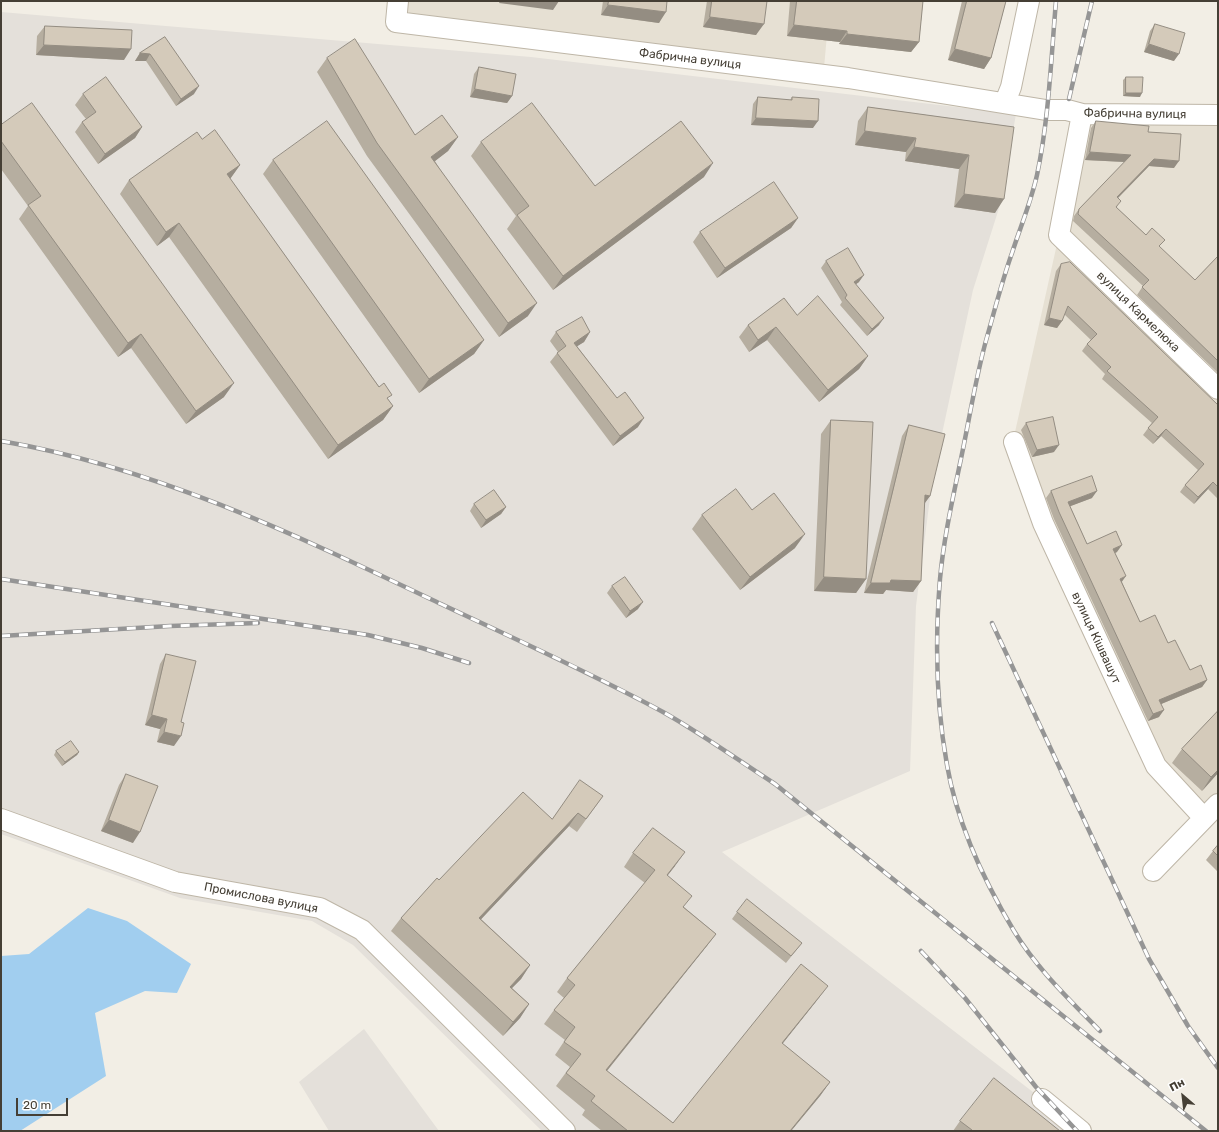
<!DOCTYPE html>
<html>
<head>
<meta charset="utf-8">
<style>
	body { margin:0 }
	#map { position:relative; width:1219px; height:1132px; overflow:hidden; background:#f2eee5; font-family:Rubik,sans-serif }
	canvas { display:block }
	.frame { position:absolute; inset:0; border:2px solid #453f35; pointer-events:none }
	.north { position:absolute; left:1163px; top:1076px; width:40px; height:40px; -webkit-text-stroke:3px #fff; paint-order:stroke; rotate:332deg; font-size:11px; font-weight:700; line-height:16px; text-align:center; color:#453f35 }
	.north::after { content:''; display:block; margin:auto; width:14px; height:18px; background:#453f35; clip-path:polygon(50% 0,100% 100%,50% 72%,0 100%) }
	.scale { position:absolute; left:16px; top:1098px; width:52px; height:18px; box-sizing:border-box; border:2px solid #453f35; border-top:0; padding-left:5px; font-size:12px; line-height:14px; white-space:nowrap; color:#453f35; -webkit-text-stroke:3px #fff; paint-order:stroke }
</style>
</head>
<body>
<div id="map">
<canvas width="1219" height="1132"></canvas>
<div class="frame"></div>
<div class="north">Пн</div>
<div class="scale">20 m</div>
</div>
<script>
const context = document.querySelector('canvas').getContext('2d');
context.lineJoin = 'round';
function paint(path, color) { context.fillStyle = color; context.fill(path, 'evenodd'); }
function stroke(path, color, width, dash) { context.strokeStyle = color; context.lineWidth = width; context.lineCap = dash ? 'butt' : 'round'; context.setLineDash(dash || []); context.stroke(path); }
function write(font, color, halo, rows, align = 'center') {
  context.font = font + ' Rubik,sans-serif'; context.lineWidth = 3.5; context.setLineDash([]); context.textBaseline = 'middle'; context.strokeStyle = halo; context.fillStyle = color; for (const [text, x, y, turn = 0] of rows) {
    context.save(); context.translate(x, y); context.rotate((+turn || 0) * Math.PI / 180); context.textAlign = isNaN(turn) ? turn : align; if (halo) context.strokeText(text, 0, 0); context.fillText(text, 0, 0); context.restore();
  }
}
const residential = new Path2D(`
	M404,1H830L824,68L403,16Z
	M1218,113V805L1203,820L1153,768L1013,441L1059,235L1082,114Z`);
const industrial = new Path2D(`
	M1,12L531,57L1016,114L1000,205L973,290L943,429L930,498L916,606L910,771L722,852L1042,1099L1081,1131H542L353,945L312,921L180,898L1,834Z
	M364,1029L439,1131H329L299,1082Z`);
const water = new Path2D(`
	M88,908L127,921L191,964L177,993L145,991L95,1013L106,1076L20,1131H1V956L29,954Z`);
const street = new Path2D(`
	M398,1L396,22L848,78L1046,110H1067L1082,114L1218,115
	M1005,102L1011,87L1029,1
	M1082,114L1059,235L1218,389
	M1014,442L1043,523L1156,766L1204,818
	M1,819L175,882L320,908L362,930L565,1131
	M1153,871L1218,804
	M1042,1099L1081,1131`);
const rail = new Path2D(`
	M1056,1C1051,59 1049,118 1037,175C1031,202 1020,228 1012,253C1002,281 995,309 987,337C977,372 971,409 964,444C955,489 944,534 940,579C935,640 936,704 947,765C957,823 984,881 1014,931C1037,969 1070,1000 1100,1031
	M1069,99L1092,1
	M1,441C158,468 298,536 441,604C515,639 591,673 663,712C702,734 738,760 775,784L1206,1131
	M1,579L368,635L422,648L469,663
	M992,623L1149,959L1188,1026L1218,1068
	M1,636L170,626L258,623
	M921,951L965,998L1036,1087L1077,1131`);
const wall = new Path2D(`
	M603,1H667L659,23L601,15Z
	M707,1H767L756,35L703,27Z
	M790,1H923L919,42L911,52L839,44L840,42L787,36Z
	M962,1H1006L991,58L984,69L948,60Z
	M1155,24L1174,61L1144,52L1150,31Z
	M45,26L124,60L36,55L37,36Z
	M165,37L194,94L176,106L146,61H135L140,53Z
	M327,58L415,135L458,137L448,151L435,161L528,316L499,337L367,156L317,72Z
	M479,67L512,96L507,103L470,97L474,74Z
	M1126,77L1140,97L1123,96V80Z
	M83,94L142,127L135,138L98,164L75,132L82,122L86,119L75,105Z
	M758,97L790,100L792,97L813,128L751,125L753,104Z
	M868,107L1014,127L995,213L954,207L959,169L905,161L906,152L855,145L858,121Z
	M1096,121L1148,132L1174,168L1149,166L1118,198L1117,208L1146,235L1195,280L1218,256V373L1137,295L1143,286L1073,221L1074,216L1079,209L1125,162L1085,160L1091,128Z
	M1,125L224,397L186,424L131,348L118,357L19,219L28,206L1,169Z
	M202,139L240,165L230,179L393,406L383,420L328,459L169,237L157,246L120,194L129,180Z
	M481,142L595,186L704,177L553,290L507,229L516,216L471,156Z
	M273,160L484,340L474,354L419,393L263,174Z
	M798,218L791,228L717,278L693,242L700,232Z
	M826,261L859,282L856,284L879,325L867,336L840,305L842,302L821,268Z
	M1061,264L1218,405V499L1208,489L1194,504L1180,492L1185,485L1198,470L1161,436L1153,444L1143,435L1152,423L1102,379L1105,374L1082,351L1087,344L1091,340L1064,314L1062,321L1057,328L1044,325L1056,271Z
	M797,315L868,356L859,369L819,402L767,340L749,352L739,337L748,325Z
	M556,332H590L584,342L577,346L638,427L613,446L550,362L558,352L550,341Z
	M831,420L866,579L856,593L814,591L821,434Z
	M1026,423L1054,452L1032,457L1021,430Z
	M909,425L930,496L924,504L921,581L913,592L886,590L883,594L864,593L902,436Z
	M1051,491L1092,498L1070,506L1087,544L1117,552L1115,553L1122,582L1140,622L1168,643L1190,670L1207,680L1202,687L1161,704L1159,717L1148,721L1054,519L1046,498Z
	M474,504L506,507L501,514L481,528L470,511Z
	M752,510L795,548L740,590L692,529L702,515Z
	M612,586L638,609L626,618L607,593Z
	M166,654L174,746L157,742L160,729L145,725L160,664Z
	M1218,711V773L1202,791L1172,763L1182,749Z
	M56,751L79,752L77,755L62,766L54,755Z
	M126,774L133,843L101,831L119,785Z
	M603,796L577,832L569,826L481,919L530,965L521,979L512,988L529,1004L520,1018L503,1036L391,931L401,918L439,880L552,819Z
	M1218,845V872L1206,860L1213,851Z
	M633,853L675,866L667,876L684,907L716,934L706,947L607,1071L673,1123L818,999L782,1044L830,1082L820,1096L791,1131H602L582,1115L585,1110L556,1086L570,1067L555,1055L565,1040L544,1024L554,1010L564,998L557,992L567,978L645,883L624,867Z
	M737,912L802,943L786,963L732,919Z
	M960,1121L1060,1131H953Z`);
const shadedWall = new Path2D(`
	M500,1H559L553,10L499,3Z
	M608,5L666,12L659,23L601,15Z
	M710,17L764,24L756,35L703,27Z
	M794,25L847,31L840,42L787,36Z
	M847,34L919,42L911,52L839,44Z
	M1149,44L1179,54L1174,61L1144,52Z
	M44,45L131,49L124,60L36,55Z
	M955,49L991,58L984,69L948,60Z
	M140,53L150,54L146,61H135Z
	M199,86L194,94L176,106L181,99Z
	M475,89L512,96L507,103L470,97Z
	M1126,93H1142L1140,97L1123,96Z
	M756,118L818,121L813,128L751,125Z
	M142,127L135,138L98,164L105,154Z
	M865,131L916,138L906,152L855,145Z
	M458,137L448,151L422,171L431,157Z
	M914,147L969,155L959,169L905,161Z
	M1090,152L1131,155L1126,162L1085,160Z
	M1154,159L1179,161L1174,168L1149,166L1112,204L1117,197Z
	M713,163L704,177L553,290L563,276Z
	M240,165L230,179L227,174Z
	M964,194L1004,199L995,213L954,207Z
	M798,218L791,228L717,278L725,268Z
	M179,223L169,237L157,246L166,232Z
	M864,275L859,282L849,289L854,282Z
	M537,303L528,316L499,337L508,323Z
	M884,318L879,325L867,336L872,329Z
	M1049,318L1062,321L1057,328L1044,325Z
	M776,327L767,340L749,352L758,340Z
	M590,332L584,342L568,352L574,343Z
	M141,334L131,348L118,357L128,343Z
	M484,340L474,354L419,393L429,379Z
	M868,356L859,369L819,402L828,390Z
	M234,383L224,397L186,424L196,411Z
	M393,406L383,420L328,459L338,445Z
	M644,418L638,427L613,446L620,436Z
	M1166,429L1161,436L1153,444L1158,437Z
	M1059,445L1054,452L1032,457L1037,450Z
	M1213,482L1208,489L1194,504L1198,497Z
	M1097,491L1092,498L1063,509L1068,502Z
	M925,495L930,496L922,507Z
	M506,507L501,514L481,528L486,520Z
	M805,534L795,548L740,590L750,577Z
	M1122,545L1117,552L1108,556L1113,549Z
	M1126,576L1121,583L1120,579Z
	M824,577L866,579L856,593L814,591Z
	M891,580L921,581L913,592L886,590L883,594L864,593L871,583Z
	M643,602L638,609L626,618L630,611Z
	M1207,680L1202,687L1154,707L1159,700Z
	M1164,710L1159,717L1148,721L1153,714Z
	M152,715L167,719L160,729L145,725Z
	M164,732L181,736L174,746L157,742Z
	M79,752L77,755L62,766L65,762Z
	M1218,770V773L1202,791L1211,777Z
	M578,813L569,826L470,931L479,918Z
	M109,820L140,832L133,843L101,831Z
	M685,852L675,866L657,889L667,875Z
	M716,934L706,947L597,1083L606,1070Z
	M530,965L521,979L500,1000L510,987Z
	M828,986L818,999L772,1057L782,1043Z
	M529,1004L520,1018L503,1036L513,1022Z
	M830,1082L820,1096L791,1131H790Z`);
const building = new Path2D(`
	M609,1H667L666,12L608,5Z
	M712,1H767L764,24L710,17Z
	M797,1H923L919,42L847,34V31L794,25Z
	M967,1H1006L991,58L955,49Z
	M1155,24L1185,33L1179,54L1149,44Z
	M45,26L132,30L131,49L44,45Z
	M165,37L199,86L181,99L150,54L140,53Z
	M355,39L415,135L442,115L458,137L431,157L537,303L508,323L377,143L327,58Z
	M479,67L516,74L512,96L475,89Z
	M106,77L142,127L105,154L82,122L96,112L83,94Z
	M1126,77H1143L1142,93H1126Z
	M758,97L792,100V97L819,99L818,121L756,118Z
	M32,103L234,383L196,411L141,334L128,343L28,205L41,196L1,141V125Z
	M532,103L595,186L681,121L713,163L563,276L517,215L529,206L481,142Z
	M868,107L1014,127L1004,199L964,194L969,155L914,147L916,138L865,131Z
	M327,121L484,340L429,379L273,160Z
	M1096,121L1149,126L1148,132L1181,134L1179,161L1154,159L1117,197L1121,201L1116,207L1146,235L1152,228L1165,240L1159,246L1195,280L1218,256V361L1142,287L1149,280L1078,214L1079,209L1131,155L1090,152Z
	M215,130L240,165L227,174L379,387L384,383L392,395L387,398L393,406L338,445L179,223L166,232L129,180L197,132L202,139Z
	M774,182L798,218L725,268L700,232Z
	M848,248L864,275L854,282L884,318L872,329L845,298L847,295L826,261Z
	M1070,262L1218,405V487L1213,482L1198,497L1185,485L1204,464L1166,429L1158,437L1148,428L1158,417L1107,371L1111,367L1087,344L1097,334L1068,306L1062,321L1049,318L1061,264Z
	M818,296L868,356L828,390L776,327L758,340L748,325L784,298L797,315Z
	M582,317L590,332L574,343L617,398L625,392L644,418L620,436L557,353L566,346L556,332Z
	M1053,417L1059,445L1037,450L1026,423Z
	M831,420L873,422L866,579L824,577Z
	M909,425L945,434L930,496L925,495L921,581L891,580L890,583H871Z
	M1092,476L1097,491L1068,502L1087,544L1116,531L1122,545L1113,549L1126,576L1120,579L1140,622L1155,615L1168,643L1175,640L1190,670L1201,665L1207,680L1159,700L1164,710L1153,714L1059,512L1051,491Z
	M736,489L752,510L774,493L805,534L750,577L702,515Z
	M494,490L506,507L486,520L474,504Z
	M625,577L643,602L630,611L612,586Z
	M166,654L196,661L181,722L184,723L181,736L164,732L167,719L152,715Z
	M1218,711V770L1211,777L1182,749Z
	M71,741L79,752L65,762L56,751Z
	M126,774L158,786L140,832L109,820Z
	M580,780L603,796L586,819L578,813L479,918L530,965L510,987L529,1004L513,1022L401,918L437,878L439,880L523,792L552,819Z
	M653,828L685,852L667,875L692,896L683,907L716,934L606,1070L673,1123L801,964L828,986L782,1043L830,1082L790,1131H628L591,1101L595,1096L566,1073L581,1054L564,1042L575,1027L554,1010L575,985L567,978L655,870L633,853Z
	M1218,845V856L1213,851Z
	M747,899L802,943L791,956L737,912Z
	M994,1078L1060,1131H971L972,1130L960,1121Z`);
const streetNames = [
	["Фабрична вулиця",690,59,7],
	["Фабрична вулиця",1135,114,1],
	["вулиця Кармелюка",1138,312,44],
	["вулиця Кішвашут",1096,638,65],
	["Промислова вулиця",261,898,11]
];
paint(residential, '#e6e0d3');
paint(industrial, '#e4e0da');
paint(water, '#a1ceef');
stroke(street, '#beb6a7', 22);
stroke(street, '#fff', 20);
stroke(rail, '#959595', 4.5);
stroke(rail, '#fff', 3, [9]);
paint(wall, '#b6aea0');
paint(shadedWall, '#948d82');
paint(building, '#d4caba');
stroke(building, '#948d82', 1);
write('12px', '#453f35', '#fff', streetNames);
</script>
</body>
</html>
